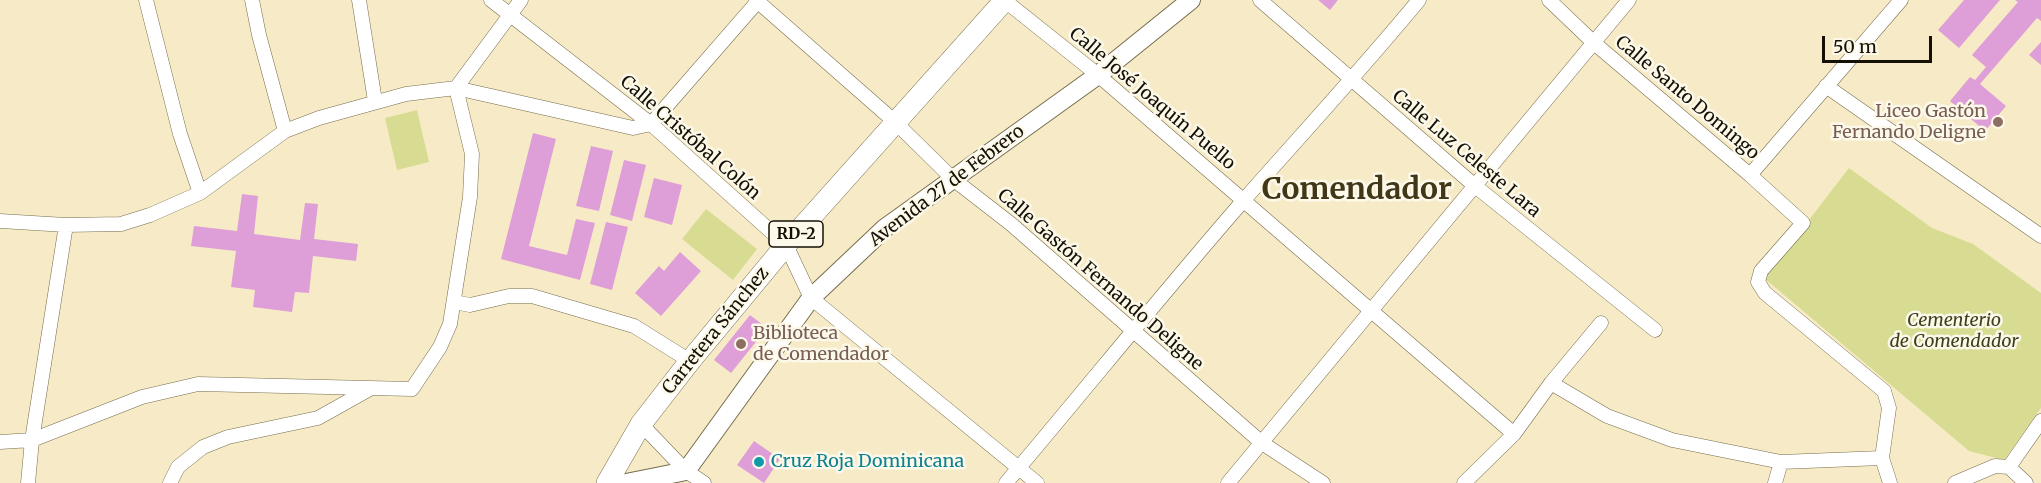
<!DOCTYPE html>
<html>
<head>
<meta charset="utf-8">
<style>
	body { margin:0 }
	#map { position:relative; width:2041px; height:483px; overflow:hidden; background:#f7ebc7; font-family:Merriweather,serif }
	canvas { display:block }
	.scale { position:absolute; left:1822px; top:36px; width:110px; height:27px; box-sizing:border-box; border:3px solid #141004; border-top:0; padding-left:8px; font-size:18px; line-height:21px; white-space:nowrap; color:#141004; -webkit-text-stroke:4px #fdf9ea; paint-order:stroke }
</style>
</head>
<body>
<div id="map">
<canvas width="2041" height="483"></canvas>
<div class="scale">50 m</div>
</div>
<script>
const context = document.querySelector('canvas').getContext('2d');
context.lineJoin = 'round';
function paint(path, color) { context.fillStyle = color; context.fill(path, 'evenodd'); }
function stroke(path, color, width, dash) { context.strokeStyle = color; context.lineWidth = width; context.lineCap = dash ? 'butt' : 'round'; context.setLineDash(dash || []); context.stroke(path); }
function write(font, color, halo, rows, align = 'center') {
  context.font = font + ' Merriweather,serif'; context.lineWidth = 5; context.setLineDash([]); context.textBaseline = 'middle'; context.strokeStyle = halo; context.fillStyle = color; for (const [text, x, y, turn = 0] of rows) {
    context.save(); context.translate(x, y); context.rotate((+turn || 0) * Math.PI / 180); context.textAlign = isNaN(turn) ? turn : align; if (halo) context.strokeText(text, 0, 0); context.fillText(text, 0, 0); context.restore();
  }
}
const green = new Path2D(`
	M417,110L429,162L397,170L385,118Z
	M1849,168L1932,228L1973,244L2041,293V408L2004,460L1969,451L1764,278Z
	M706,209L757,249L733,280L682,239Z`);
const building = new Path2D(`
	M1318,0H1338L1330,10Z
	M1964,0H2000L1959,48L1938,30Z
	M2015,0H2041V21L2037,18L1980,84L2006,106L1985,131L1950,101L1970,77L1975,80L1986,67L1972,55L2018,2Z
	M2041,42V65L2029,55Z
	M533,133L556,139L529,246L567,255L576,219L595,223L580,280L501,259Z
	M591,146L613,151L599,211L576,206Z
	M624,160L646,165L632,221L610,215Z
	M654,178L682,185L672,225L644,217Z
	M242,194L258,196L254,234L300,240L305,203L318,204L314,239L358,244L356,261L313,256L309,293L295,292L292,312L253,307L255,290L231,287L236,251L191,246L194,226L237,231Z
	M606,222L628,227L612,290L590,284Z
	M680,252L701,271L661,316L635,293L659,266L664,271Z
	M750,315L767,328L731,373L714,360Z
	M754,441L780,459L764,483L737,465Z`);
const street = new Path2D(`
	M146,0L180,134L200,193
	M252,0L259,35L285,131
	M359,0L375,101
	M491,0L651,124L786,245L811,298L1037,483
	M756,0L894,121L953,179L1011,224L1262,443L1323,483
	M1004,0L1098,75L1514,434
	M1260,0L1475,186L1655,330
	M1549,0L1594,43L1750,175L1803,223L1761,271L1758,282L1765,293L1884,391L1889,408L1882,458L1890,483
	M1826,86L2041,236
	M1750,175L1901,0
	M0,221L66,225L121,224L150,215L200,193L285,131L319,118L406,94L456,88L633,128L651,124L759,0
	M454,302L470,305L509,296H532L634,326L690,361
	M1551,383L1607,416L1672,440L1781,462L1882,458
	M641,424L686,471L704,483
	M0,442L32,440L142,397L198,384L412,389L440,347L450,324L470,197L472,154L456,88L521,0
	M2009,467L2041,421
	M28,483L32,440L66,225
	M170,483L178,467L203,447L228,437L318,418L368,390
	M1006,483C1085,390 1162,294 1243,201C1302,134 1362,69 1419,0
	M1228,483L1629,0
	M1464,483L1514,434L1551,383L1601,323
	M1775,483L1781,462
	M1955,483L1995,466L2009,467L2026,483`);
const secondary = new Path2D(`
	M626,483L686,471L811,298L885,228L1098,75L1191,0`);
const primary = new Path2D(`
	M607,483L641,424L690,361L786,245L1005,0`);
const markers = [
	[1998,122,6,"#8d6e63"],
	[741,344,6,"#8d6e63"],
	[759,462,6,"#0f9aa8"]
];
const shields = [
	[796,234,54]
];
const shieldNames = [
	["RD-2",796,234]
];
const streetNames = [
	["Calle Santo Domingo",1687,98,40],
	["Calle José Joaquín Puello",1152,99,40],
	["Calle Cristóbal Colón",690,138,41],
	["Calle Luz Celeste Lara",1466,154,40],
	["Avenida 27 de Febrero",947,186,-37],
	["Calle Gastón Fernando Deligne",1100,280,41],
	["Carretera Sánchez",716,331,-51]
];
const educationNames = [
	["Liceo Gastón",1986,112],
	["Fernando Deligne",1986,133],
	["Biblioteca",753,334,"left"],
	["de Comendador",753,355,"left"]
];
const parkNames = [
	["Cementerio",1954,321],
	["de Comendador",1954,342]
];
const cultureNames = [
	["Cruz Roja Dominicana",771,462]
];
const townNames = [
	["Comendador",1357,191]
];
paint(green, '#d8dc92');
paint(building, '#de9ed7');
stroke(street, '#776d4c', 15);
stroke(secondary, '#776d4c', 20);
stroke(primary, '#776d4c', 22);
stroke(street, '#fff', 14);
stroke(secondary, '#fff', 18);
stroke(primary, '#fff', 21);
for (const [x, y, r, color] of markers) { const dot = new Path2D(); dot.arc(x, y, r, 0, 2 * Math.PI); context.fillStyle = color; context.fill(dot); stroke(dot, '#fdf9ea', 2); }
for (const [x, y, w] of shields) { const box = new Path2D(); box.roundRect(x - w / 2, y - 13, w, 26, 4.5); context.fillStyle = '#fdf9ea'; context.fill(box); stroke(box, '#141004', 1.5); }
write('bold 16px', '#141004', null, shieldNames);
write('18px', '#141004', '#fdf9ea', streetNames);
write('18px', '#785e54', '#fdf9ea', educationNames, 'right');
write('italic 18px', '#3e401c', '#fdf9ea', parkNames);
write('18px', '#0d838f', '#fdf9ea', cultureNames, 'left');
write('bold 30px', '#413717', '#fdf9ea', townNames);
</script>
</body>
</html>
